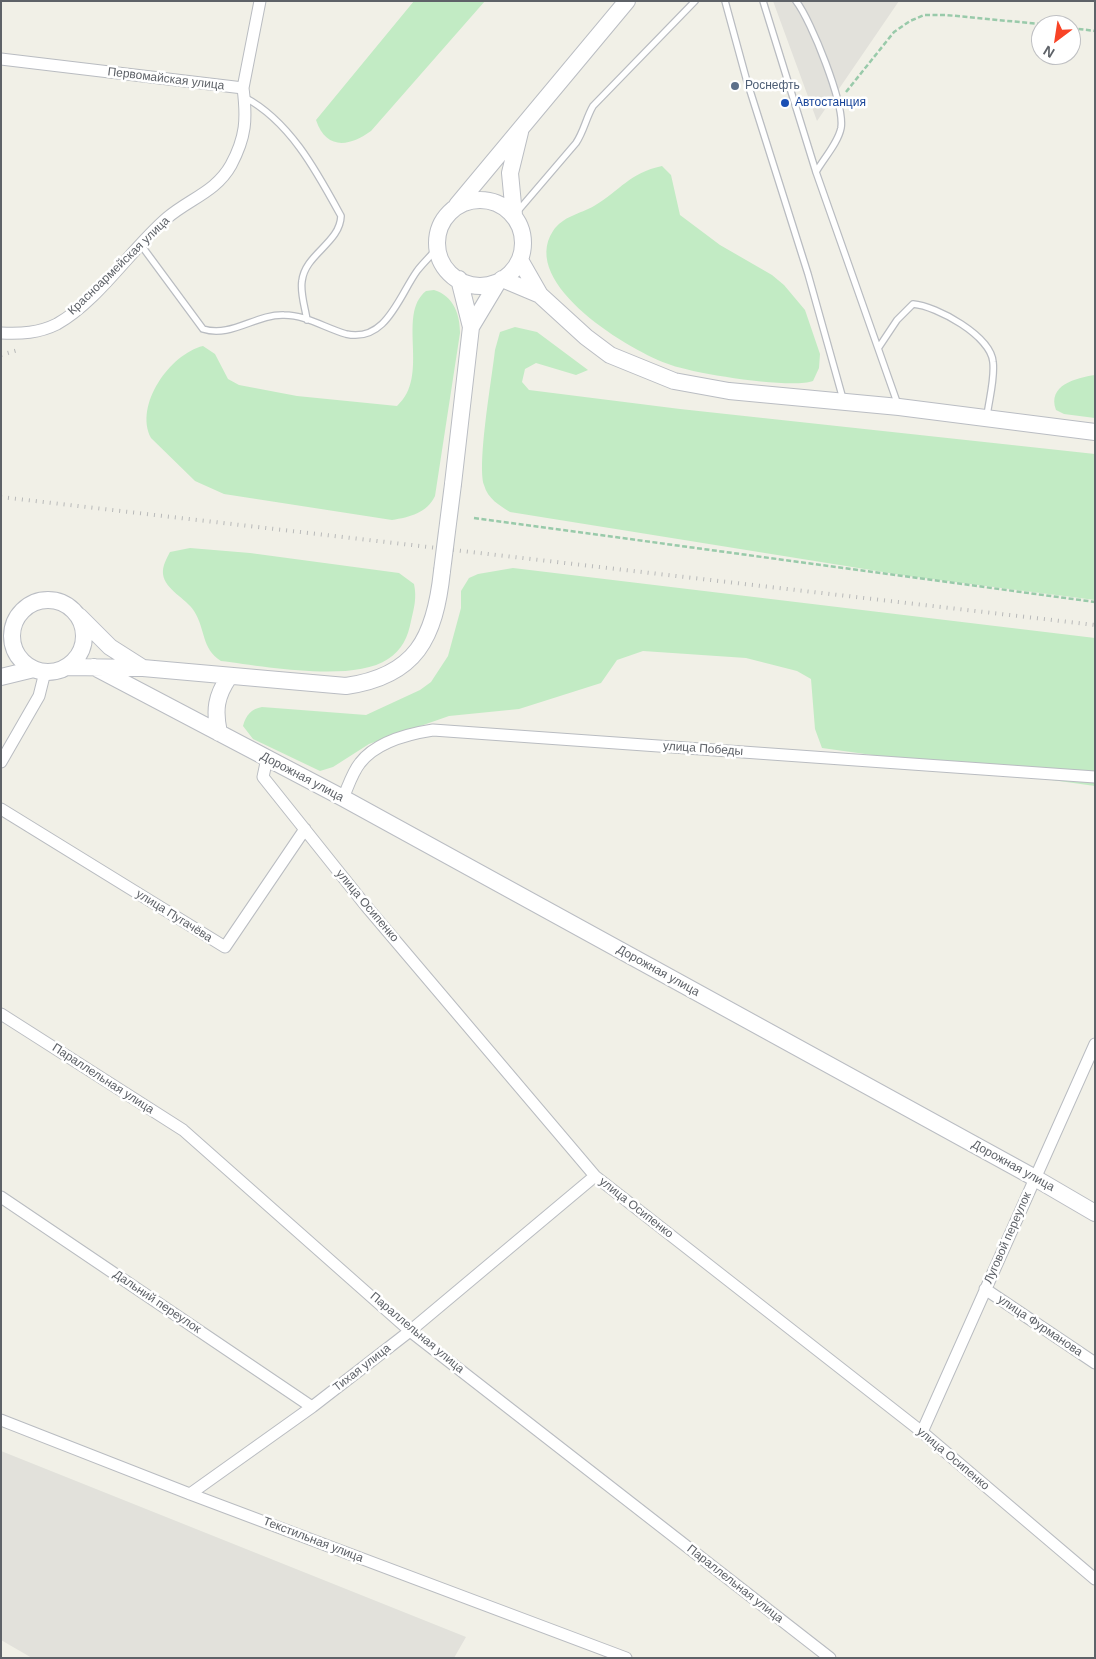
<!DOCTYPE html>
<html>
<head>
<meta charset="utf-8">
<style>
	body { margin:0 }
	#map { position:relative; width:1096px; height:1659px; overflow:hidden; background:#f1f0e7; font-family:Helvetica,sans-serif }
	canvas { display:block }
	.frame { position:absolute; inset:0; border:2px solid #5e6268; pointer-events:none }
	.north { position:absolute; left:1031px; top:15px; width:50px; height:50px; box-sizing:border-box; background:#fff; border:1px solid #bfc0c3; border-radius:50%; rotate:211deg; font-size:14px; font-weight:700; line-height:20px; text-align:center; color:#5e6268 }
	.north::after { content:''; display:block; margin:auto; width:18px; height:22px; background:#f84326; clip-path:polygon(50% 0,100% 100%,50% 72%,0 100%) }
</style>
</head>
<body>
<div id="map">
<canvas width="1096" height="1659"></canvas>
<div class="frame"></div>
<div class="north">N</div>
</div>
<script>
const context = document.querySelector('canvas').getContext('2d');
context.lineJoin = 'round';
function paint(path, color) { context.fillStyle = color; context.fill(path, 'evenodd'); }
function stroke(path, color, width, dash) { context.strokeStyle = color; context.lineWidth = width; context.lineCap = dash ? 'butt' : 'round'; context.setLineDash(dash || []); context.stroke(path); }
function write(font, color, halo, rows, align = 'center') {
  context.font = font + ' Helvetica,sans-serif'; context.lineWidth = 5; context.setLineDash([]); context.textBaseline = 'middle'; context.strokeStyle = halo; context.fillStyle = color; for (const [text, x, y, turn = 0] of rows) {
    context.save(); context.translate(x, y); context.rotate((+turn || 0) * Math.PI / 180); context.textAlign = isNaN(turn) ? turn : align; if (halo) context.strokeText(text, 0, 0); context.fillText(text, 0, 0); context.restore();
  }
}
const industrial = new Path2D(`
	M773,1H899L817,121Z
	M1,1451L466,1637L454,1658H32L1,1640Z`);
const green = new Path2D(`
	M414,1H485L371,131C349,147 326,150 316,120Z
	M662,166L671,175L680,215L720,245L772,275L784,285L805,310L820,354L819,368L813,381C791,389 696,374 671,365C631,352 518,284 553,231C563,216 580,214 594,206C621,190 629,173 662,166Z
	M434,290C454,296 460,315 460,333L435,496C427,513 410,517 392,520L224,494L195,481L151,438C134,405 170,354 203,346L215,354L228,379L239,385L297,396L397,406C431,376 396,315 426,291Z
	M515,327L537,332L588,370L576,375L536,363L525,369L522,382L529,390L680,409L1095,454V600L908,576L510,512C499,505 488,499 484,485C477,463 492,378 495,350L500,332Z
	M1095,375V418L1064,414L1056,410C1047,385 1076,378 1095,375Z
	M190,548L250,553L399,573L414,584C417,598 414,608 411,621C408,637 402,650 388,659C353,683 262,666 221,661C201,648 206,630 194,611C186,598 165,590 163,574C162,566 167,558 170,552Z
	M513,568L1095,638V786L822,748L815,729L811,679L797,671L746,658L643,651L617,660L601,683L519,709L449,716L369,744L333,767L320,771L253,739L243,726C246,715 251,709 262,707L366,715L420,690L431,682L448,656L461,608V591L469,578L478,574Z`);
const path = new Path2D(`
	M1071,28L1095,31
	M846,92L894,32L910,21L924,15H946L1050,25
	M474,518L1095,602`);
const lane = new Path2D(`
	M725,1L746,78L808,274L843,399
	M763,1L816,172L898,405
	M796,1C811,20 845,105 841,128C838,143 824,158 816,172
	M244,97C290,121 317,172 341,216C340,243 305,254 302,281C300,293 305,307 307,320
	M517,212L576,143C584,131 586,118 593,106L695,1
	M141,245L203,329C231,338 256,314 284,315C306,315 325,328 346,334C386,343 399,296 417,271C423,263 431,256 437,248
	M879,347L897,320L913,304C937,306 991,336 993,362C995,379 989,399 987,416`);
const street = new Path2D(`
	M1,59L243,88L260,1
	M1,333C21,334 39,333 57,324C98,301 131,249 167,218C189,199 216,192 231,165C246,137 247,119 243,88
	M267,758L263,777L366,906L595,1176L922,1432L1095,1579
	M1,762L39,696L45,672
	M343,798C348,787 352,773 360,763C376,742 407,734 433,730L1095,777
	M1,809L225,947L305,829
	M1,1014L183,1130L410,1331L830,1658
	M1,1197L312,1407
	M985,1289L1095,1363
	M1,1420L190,1494L626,1658
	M922,1432L1095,1044
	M190,1494L312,1407L410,1331L595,1176`);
const secondary = new Path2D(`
	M437 243a43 43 0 1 1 86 0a43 43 0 1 1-86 0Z
	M457,205L627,1
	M514,215L510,173L520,132
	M520,260L540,295L586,337L610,355L674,381L729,391L899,407L1095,432
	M502,279L540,295
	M471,327L498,282
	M453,484L471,327L459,279
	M12 636a36 36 0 1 1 72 0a36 36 0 1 1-72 0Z
	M79,616L110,647L143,668
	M67,667L143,668L346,686C416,676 435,638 442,571
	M94,667L343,798L1035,1178L1095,1213
	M1,677L34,669
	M219,733C214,710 216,696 229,677`);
const rail = new Path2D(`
	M1,355L18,350
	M1,497L1095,625`);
const secondaryBridge = new Path2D(`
	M442,571L453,484`);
const markers = [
	[735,86,5,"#5c6f8a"],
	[785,103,5,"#1a4fb4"]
];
const streetNames = [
	["Первомайская улица",166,79,7],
	["Красноармейская улица",119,266,-44],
	["улица Победы",703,749,4],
	["Дорожная улица",302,777,28],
	["улица Осипенко",367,906,50],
	["улица Пугачёва",174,916,32],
	["Дорожная улица",658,971,29],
	["Параллельная улица",103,1079,33],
	["Дорожная улица",1013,1166,29],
	["улица Осипенко",636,1208,38],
	["Луговой переулок",1008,1238,-66],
	["Дальний переулок",157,1302,34],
	["улица Фурманова",1040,1326,34],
	["Параллельная улица",417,1333,40],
	["Тихая улица",362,1368,-38],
	["улица Осипенко",953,1459,40],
	["Текстильная улица",313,1540,21],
	["Параллельная улица",735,1584,38]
];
const serviceNames = [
	["Роснефть",745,86]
];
const transitNames = [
	["Автостанция",795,103]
];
paint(industrial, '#e2e1db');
paint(green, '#c2ebc4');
stroke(lane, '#b9bcc1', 8);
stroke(street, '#b9bcc1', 13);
stroke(secondary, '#babdc3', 18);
stroke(path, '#99caaa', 2.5, [5, 2.5]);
stroke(lane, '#fff', 5.5);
stroke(street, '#fff', 11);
stroke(secondary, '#fff', 16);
stroke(rail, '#b8b9b9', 4, [1, 6]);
stroke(secondaryBridge, '#babdc3', 18, []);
stroke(secondaryBridge, '#fff', 16);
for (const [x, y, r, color] of markers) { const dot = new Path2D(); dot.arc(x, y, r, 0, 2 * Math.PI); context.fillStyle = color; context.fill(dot); stroke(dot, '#fff', 2); }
write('12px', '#5e6268', '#fff', streetNames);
write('12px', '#4e5e75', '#fff', serviceNames, 'left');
write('12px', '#164399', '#fff', transitNames, 'left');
</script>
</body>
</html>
